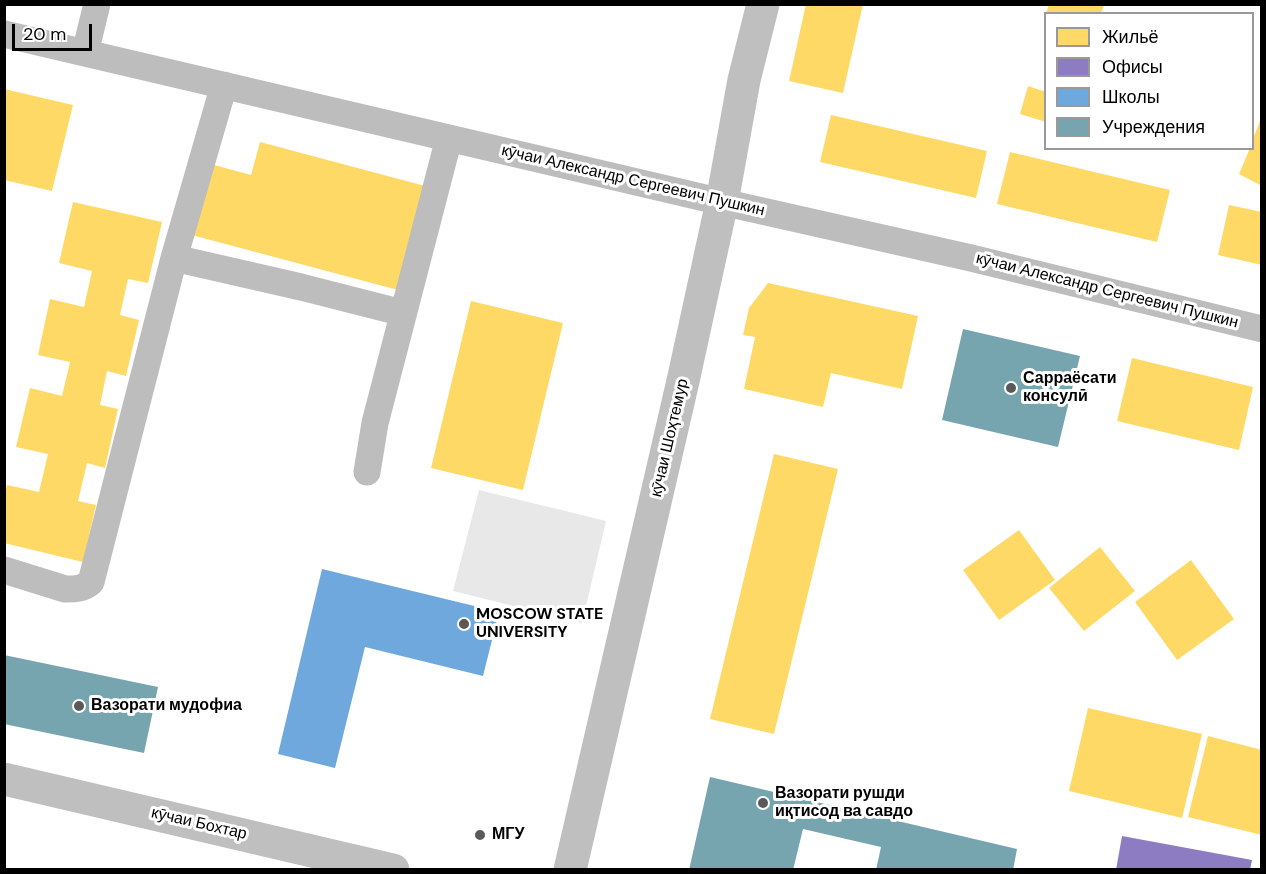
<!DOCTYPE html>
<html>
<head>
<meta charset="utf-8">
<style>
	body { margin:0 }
	#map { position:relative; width:1266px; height:874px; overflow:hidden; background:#fff; font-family:"DM Sans",sans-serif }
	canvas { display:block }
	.frame { position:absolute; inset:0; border:6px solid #000; pointer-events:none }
	.legend { position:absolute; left:1044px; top:12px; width:210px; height:138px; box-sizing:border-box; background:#fff; border:2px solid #999; margin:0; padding:8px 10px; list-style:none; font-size:18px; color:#000 }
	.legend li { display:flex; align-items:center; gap:12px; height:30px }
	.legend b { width:30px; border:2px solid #999 }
	.scale { position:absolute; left:12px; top:24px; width:80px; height:27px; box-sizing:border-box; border:3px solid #000; border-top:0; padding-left:8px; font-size:18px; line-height:21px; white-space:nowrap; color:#000; -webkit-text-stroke:4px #fff; paint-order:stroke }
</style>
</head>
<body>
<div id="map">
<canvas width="1266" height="874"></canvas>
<div class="frame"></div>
<ul class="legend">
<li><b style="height:16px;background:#ffd966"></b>Жильё</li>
<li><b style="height:16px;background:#8e7cc3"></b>Офисы</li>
<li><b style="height:16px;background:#6fa8dc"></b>Школы</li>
<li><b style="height:16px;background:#76a5af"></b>Учреждения</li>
</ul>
<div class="scale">20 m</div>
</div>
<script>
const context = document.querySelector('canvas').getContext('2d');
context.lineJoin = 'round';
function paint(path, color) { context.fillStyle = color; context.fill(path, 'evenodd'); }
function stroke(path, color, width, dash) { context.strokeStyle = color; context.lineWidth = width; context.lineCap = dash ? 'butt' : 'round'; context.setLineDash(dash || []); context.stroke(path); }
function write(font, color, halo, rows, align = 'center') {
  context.font = font + ' "DM Sans",sans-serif'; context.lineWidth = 6; context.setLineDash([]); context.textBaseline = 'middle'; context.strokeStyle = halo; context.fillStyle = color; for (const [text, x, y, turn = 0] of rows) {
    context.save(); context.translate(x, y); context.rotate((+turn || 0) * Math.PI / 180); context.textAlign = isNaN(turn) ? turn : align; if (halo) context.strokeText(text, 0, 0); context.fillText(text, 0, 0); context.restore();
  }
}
const green = new Path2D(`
	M479,490L606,521L582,623L453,591Z`);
const homes = new Path2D(`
	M806,4H863L843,93L789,81Z
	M1049,4H1102L1104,5L1101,14H1046Z
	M1028,86L1046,92V122L1020,114Z
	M4,89L73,105L52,191L4,180Z
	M831,115L987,151L976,198L820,162Z
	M1260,121H1262V186L1239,174L1250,148H1252V141Z
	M260,142L425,186L398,290L188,234L207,163L251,175Z
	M1010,152L1170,190L1157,242L997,204Z
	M73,202L162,222L148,283L128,279L120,315L139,320L126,376L107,371L100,405L118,409L105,468L87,463L78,501L96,505L83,562L4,543V496L7,485L39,492L48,454L16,447L30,388L62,396L70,362L38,355L50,299L84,307L92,271L59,263Z
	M1229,205L1262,212V265L1218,255Z
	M768,283L918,316L902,389L831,373L823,407L744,389L755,337L743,335L749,308Z
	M471,301L563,323L523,490L431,468Z
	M1132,358L1253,387L1239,450L1117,421Z
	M774,454L838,469L774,734L710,719Z
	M1019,530L1055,580L999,620L963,570Z
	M1100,547L1135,591L1084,631L1049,588Z
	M1191,560L1234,619L1177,660L1135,602Z
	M1088,708L1202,734L1182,818L1069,791Z
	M1208,736L1262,750V835L1188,817Z`);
const offices = new Path2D(`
	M1122,836L1252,860L1250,870H1116Z`);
const schools = new Path2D(`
	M322,569L499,612L483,676L365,647L335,768L278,754Z`);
const public = new Path2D(`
	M963,329L1080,356L1058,447L942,420Z
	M4,655L158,687L144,753L4,724Z
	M710,777L1017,849L1013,870H876L881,847L803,829L793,870H689Z`);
const street = new Path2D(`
	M4,34L722,202L971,258L1262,329
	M85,53L97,4
	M174,258L301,287L403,313
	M367,472L375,423L449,138
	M4,570L65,589C76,589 83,589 91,582L174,258L224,85`);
const secondary = new Path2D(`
	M4,779L393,870
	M570,870L683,381L722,202L744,80L763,4`);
const markers = [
	[1011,388,6,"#595959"],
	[464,624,6,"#595959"],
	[79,706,6,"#595959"],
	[763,803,6,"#595959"],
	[480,835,6,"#595959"]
];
const streetNames = [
	["кӯчаи Александр Сергеевич Пушкин",633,181,13],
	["кӯчаи Александр Сергеевич Пушкин",1107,291,14],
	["кӯчаи Шоҳтемур",670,438,-77],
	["кӯчаи Бохтар",199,824,13]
];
const poiNames = [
	["Сарраёсати",1023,379],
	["консулӣ",1023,397],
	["MOSCOW STATE",476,615],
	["UNIVERSITY",476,633],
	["Вазорати мудофиа",91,706],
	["Вазорати рушди",775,794],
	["иқтисод ва савдо",775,812],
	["МГУ",492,835]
];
paint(green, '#e8e8e8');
paint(homes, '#ffd966');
paint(offices, '#8e7cc3');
paint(schools, '#6fa8dc');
paint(public, '#76a5af');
stroke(street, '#bdbdbd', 27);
stroke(secondary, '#bfbfbf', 33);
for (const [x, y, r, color] of markers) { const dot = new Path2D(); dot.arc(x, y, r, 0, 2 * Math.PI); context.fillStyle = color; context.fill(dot); stroke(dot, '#fff', 2); }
write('16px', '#000', '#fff', streetNames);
write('bold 16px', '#000', '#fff', poiNames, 'left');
</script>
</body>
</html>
